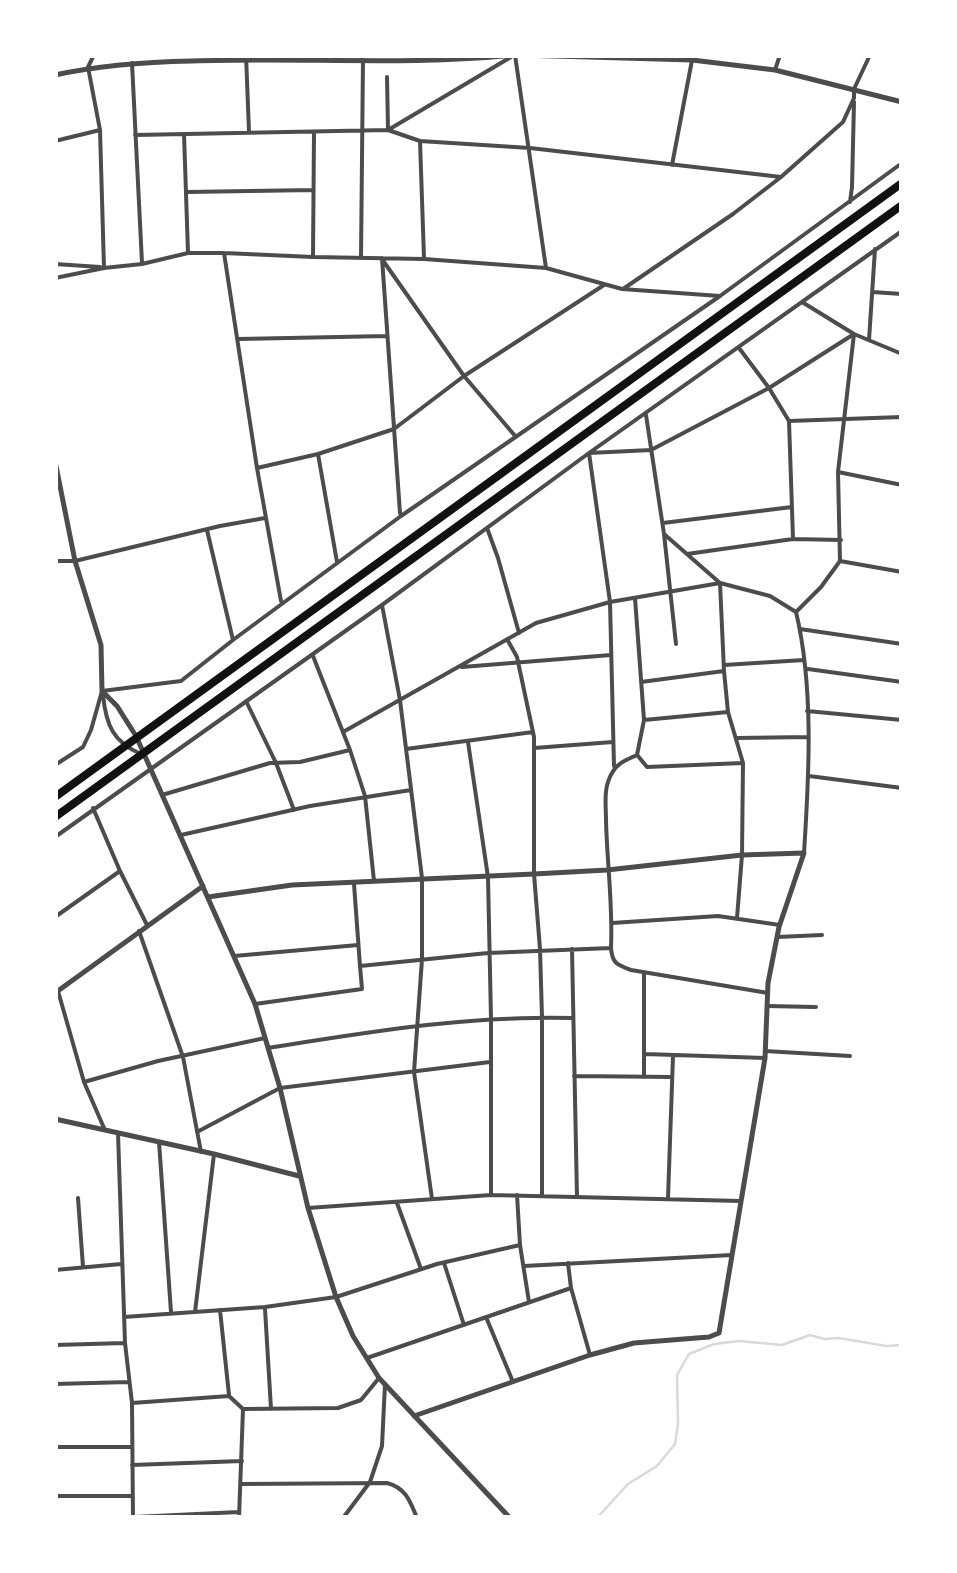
<!DOCTYPE html>
<html>
<head>
<meta charset="utf-8">
<style>
	body { margin:0 }
	#map { position:relative; width:957px; height:1573px; overflow:hidden; background:#fff; font-family:Bitter,serif }
	canvas { display:block }
	.frame { position:absolute; inset:0; border:58px solid #fff; pointer-events:none }
</style>
</head>
<body>
<div id="map">
<canvas width="957" height="1573"></canvas>
<div class="frame"></div>
</div>
<script>
const context = document.querySelector('canvas').getContext('2d');
context.lineJoin = 'round';
function stroke(path, color, width, dash) { context.strokeStyle = color; context.lineWidth = width; context.lineCap = dash ? 'butt' : 'round'; context.setLineDash(dash || []); context.stroke(path); }
const stream = new Path2D(`
	M597,1518L628,1484L657,1466L675,1444L678,1424L677,1375L689,1354L714,1344L739,1341L782,1345L810,1335L824,1339L839,1338L886,1346L902,1345`);
const minor = new Path2D(`
	M94,55L88,67L100,130L104,268
	M246,55L249,132
	M515,55L546,268
	M132,63L142,263
	M775,70L780,55
	M387,77L388,130L420,141
	M184,134L188,253
	M135,135L388,130L511,57
	M55,141L100,130
	M672,165L693,55
	M187,192L313,190
	M850,202L852,187L854,102
	M224,253L257,468L318,454L394,429L464,376L604,285
	M313,257L314,132
	M361,257L363,59
	M382,258L400,513
	M424,258L420,141L530,148L781,177
	M384,262L464,376L516,437
	M55,264L100,267
	M55,278L104,268L142,264L188,253H224L313,257L424,259L546,268L622,289L720,296
	M623,289L733,214L781,177L843,122L854,98V89L870,55
	M872,292L902,294
	M802,302L854,334L902,354
	M239,339L387,336
	M869,340L875,249
	M739,348L769,388L789,421L793,539
	M646,415L664,534L720,583L770,596L796,612C814,687 809,776 804,853
	M789,421L902,417
	M318,454L337,562
	M257,468L281,601
	M838,472L902,485
	M663,523L792,507
	M487,528L498,558L519,633
	M207,530L233,640
	M664,534L676,644
	M687,554L793,539L841,540
	M55,561H75L220,526L265,518
	M840,561L902,572
	M382,605L400,700L422,878V959L414,1072L432,1199
	M796,612L821,587L840,561L838,472L854,334
	M800,629L902,644
	M507,639L517,657L534,737V874L540,949L542,1017V1196
	M313,656L350,750L365,796L374,881
	M724,665L804,660
	M462,667L611,655
	M808,669L902,682
	M641,682L724,671
	M102,691L181,681L233,640L401,516L720,296L902,163
	M103,695C106,725 113,742 141,754
	M246,701L276,763L294,810
	M807,711L902,720
	M644,720L728,712
	M343,732L536,623L610,602L720,583L724,671L728,712L743,763L742,855L737,918
	M737,738L807,737
	M468,742L488,877L491,1019V1195
	M534,748L613,742
	M406,749L533,732
	M638,756L647,767L743,763
	M55,765L83,747L91,730L102,691
	M614,766L610,602L589,453L651,450L769,388L854,334
	M809,776L902,788
	M162,795L270,763L300,762L350,750
	M93,808L120,871L147,925
	M181,835L310,806L411,790
	M55,837L382,605L589,453L902,231
	M354,884L360,966
	M55,917L120,871
	M612,923L718,916L780,925
	M139,931L183,1057L201,1152
	M777,937L822,935
	M611,948C612,963 617,965 631,970L768,993
	M572,949L577,1197
	M234,956L358,945
	M644,972V1077
	M58,991L84,1082L104,1128
	M255,1004L362,989L360,966L488,953L611,948C613,905 607,863 606,820C606,804 603,788 612,773C617,763 626,760 637,755L644,720L635,598
	M767,1006L816,1007
	M268,1048C369,1032 470,1015 573,1018
	M765,1051L850,1056
	M645,1054L765,1058
	M574,1076L672,1077
	M84,1082L158,1061L265,1038
	M197,1132L280,1088L490,1062
	M118,1133L125,1343L132,1403L133,1518
	M159,1142L171,1312
	M517,1195L520,1245L529,1302
	M78,1198L83,1267
	M668,1198L673,1056
	M397,1203L421,1269
	M308,1208L491,1195L741,1201
	M444,1263L464,1325
	M568,1263L571,1288L590,1355
	M524,1266L732,1255
	M55,1270L121,1264
	M265,1309L271,1409
	M220,1310L229,1395
	M195,1312L214,1154
	M124,1317L265,1307L336,1297L437,1264L520,1245
	M486,1317L513,1382
	M55,1345L125,1343
	M367,1358L571,1288
	M55,1384L129,1382
	M132,1403L229,1396L243,1409L338,1408L361,1400L379,1378
	M55,1447H131
	M132,1465L242,1461
	M241,1484L387,1483C406,1488 410,1501 417,1518
	M55,1496H132
	M134,1517L239,1512
	M239,1518L243,1409
	M343,1518L370,1482L382,1446L385,1384`);
const tertiary = new Path2D(`
	M519,55L692,60L775,70L902,102
	M55,75C101,65 145,62 192,61C299,57 407,66 514,55
	M55,461L75,561L101,645L102,691L117,706L136,736L255,1004L280,1088L308,1208L336,1297L353,1336L379,1378L510,1518
	M208,897L292,885L534,874L607,870L742,855L804,853L779,927L768,983L765,1058L719,1333L709,1337L634,1343L590,1355L414,1416
	M55,993L203,886
	M55,1119L214,1154L299,1176`);
const trunk = new Path2D(`
	M55,797L902,183
	M55,817L902,205`);
stroke(stream, '#d9d9d9', 2.5);
stroke(minor, '#4c4c4c', 4);
stroke(tertiary, '#4c4c4c', 5);
stroke(trunk, '#111', 8);
</script>
</body>
</html>
